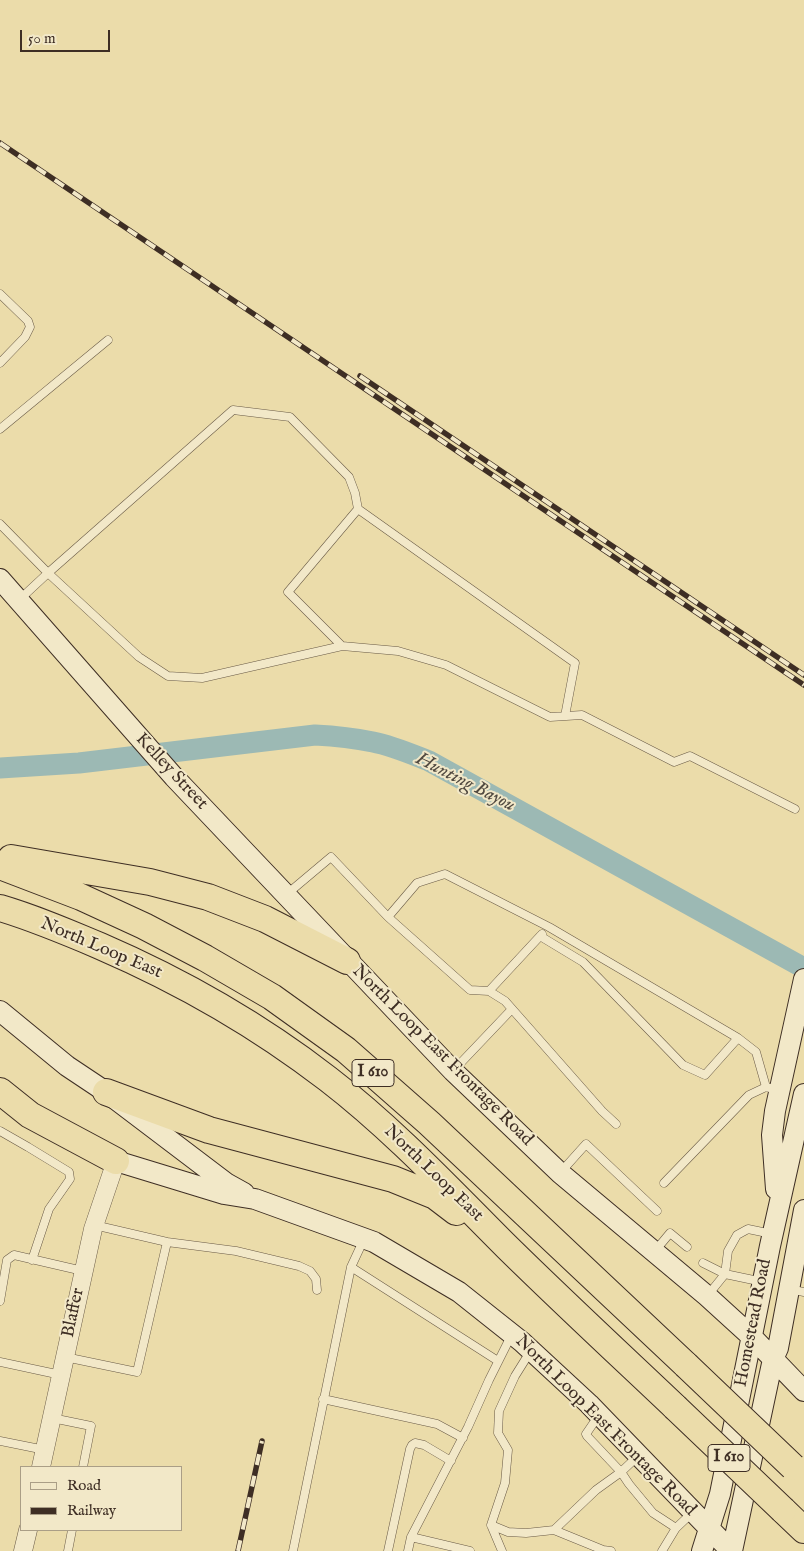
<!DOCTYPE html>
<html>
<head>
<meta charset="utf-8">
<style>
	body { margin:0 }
	#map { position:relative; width:804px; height:1551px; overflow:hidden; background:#ebdcaa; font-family:"IM FELL English",serif }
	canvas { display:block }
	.legend { position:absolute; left:20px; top:1466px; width:162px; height:65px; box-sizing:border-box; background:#f2e8c8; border:1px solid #aa9e86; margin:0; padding:6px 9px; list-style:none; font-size:15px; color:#3e2e24 }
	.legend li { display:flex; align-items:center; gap:10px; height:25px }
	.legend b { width:25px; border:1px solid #aa9e86 }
	.scale { position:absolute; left:20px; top:30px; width:90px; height:22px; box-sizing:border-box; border:2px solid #3e2e24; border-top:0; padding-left:6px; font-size:15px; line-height:18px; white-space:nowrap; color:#3e2e24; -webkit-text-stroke:4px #f2e8c8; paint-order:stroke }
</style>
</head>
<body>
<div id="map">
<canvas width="804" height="1551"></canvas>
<ul class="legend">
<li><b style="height:6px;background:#f2e8c8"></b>Road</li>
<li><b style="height:6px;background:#3e2e24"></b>Railway</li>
</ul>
<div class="scale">50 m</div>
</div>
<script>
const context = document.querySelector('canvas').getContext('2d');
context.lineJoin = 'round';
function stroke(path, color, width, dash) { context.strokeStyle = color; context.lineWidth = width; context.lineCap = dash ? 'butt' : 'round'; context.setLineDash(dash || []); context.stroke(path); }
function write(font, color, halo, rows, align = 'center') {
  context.font = font + ' "IM FELL English",serif'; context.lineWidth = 4; context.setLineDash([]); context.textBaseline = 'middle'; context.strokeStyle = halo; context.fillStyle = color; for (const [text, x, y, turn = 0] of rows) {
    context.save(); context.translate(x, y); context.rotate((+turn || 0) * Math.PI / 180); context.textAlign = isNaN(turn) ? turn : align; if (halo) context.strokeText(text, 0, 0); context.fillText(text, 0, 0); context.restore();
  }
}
const river = new Path2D(`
	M0,768L79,763L315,735C335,736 354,738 373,742C393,746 411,754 429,761L804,968`);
const service = new Path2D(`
	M0,294L28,321L30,327L25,337L0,363
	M0,429L108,340
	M0,524L48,573L19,600
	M342,646L288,592L358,509
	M565,716L575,663L358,509L355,493L349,477L290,417L233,410L48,573L139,657L168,676L202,678L342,646L398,651L446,665L550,717L582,715L674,762L690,756L795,809
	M287,894L331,857L388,917
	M540,936L583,962L683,1065L705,1075L738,1038
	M489,991L542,934
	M453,1071L512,1009
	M616,1124L602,1111L505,1001L489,991L470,990L388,917L417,883L445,874L549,927L738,1038L756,1052L766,1087L778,1090
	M0,1131L28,1147L69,1172L70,1179L49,1209L32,1260
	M560,1173L586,1144L657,1211
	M664,1183L749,1095L766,1087
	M167,1242L236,1251L299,1266L310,1271L316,1279L317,1290
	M655,1251L670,1233L687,1247
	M703,1263L725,1274L763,1282
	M351,1267L498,1361
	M789,1289L804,1292
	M708,1295L725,1274L728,1251L737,1235L748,1229L772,1234
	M0,1301L7,1260L14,1255L83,1271
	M65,1357L137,1372L167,1242L94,1225
	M0,1362L61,1375
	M323,1399L437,1424L463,1438
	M599,1415L586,1434L587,1436L621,1472L629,1484L653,1513L676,1528
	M52,1418L91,1426L83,1467
	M0,1441L45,1450
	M491,1525L508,1532L526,1533L554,1530L596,1490L621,1472L638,1456
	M554,1530L603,1550L611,1551
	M411,1537L470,1551
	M68,1551L72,1530
	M293,1551L351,1267L364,1239
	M388,1551L410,1449L412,1445L415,1443L424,1445L451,1461
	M408,1551L411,1537L468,1427L489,1380L511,1336
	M502,1551L491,1525L505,1483L508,1450L498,1433L499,1411L515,1376L530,1352
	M662,1551L676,1528L693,1512`);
const tertiary = new Path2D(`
	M41,1467L93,1229L116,1161
	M23,1551L28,1530`);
const secondary = new Path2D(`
	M0,579L174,777L453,1071L560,1173L707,1296L752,1337L804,1391
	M0,1011L67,1066L106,1092L226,1183L244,1193
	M116,1161L224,1194L255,1199L374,1242L459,1292L522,1342L589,1404L731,1551
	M776,1189L772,1135L775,1111L804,979
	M702,1551L720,1494L770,1246L804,1094
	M732,1551L773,1359L778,1348L804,1210`);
const motorway = new Path2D(`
	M11,858L150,882L208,897L265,919L347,961
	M0,866L81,897L144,926L205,958L272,997L346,1050L429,1123L686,1365
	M0,908C34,918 67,932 100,946C181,981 258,1025 328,1079C393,1129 450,1190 508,1248C563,1302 619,1354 675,1407
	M0,1091L30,1115L116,1161
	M106,1092L209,1130L393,1179L435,1196L456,1212
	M783,1510L804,1530`);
const rail = new Path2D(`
	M0,143L804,685
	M360,376L804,675
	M238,1551L262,1441`);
const motorwayBridge = new Path2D(`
	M686,1365L793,1467
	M675,1407L783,1510`);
const shields = [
	[373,1073,42],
	[729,1458,42]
];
const shieldNames = [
	["I 610",373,1073],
	["I 610",729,1458]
];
const streetNames = [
	["Kelley Street",171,772,47],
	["North Loop East",101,949,23],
	["North Loop East Frontage Road",442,1056,45],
	["North Loop East",433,1174,44],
	["Blaffer",74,1313,-78],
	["Homestead Road",754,1323,-79],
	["North Loop East Frontage Road",605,1426,45]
];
const waterNames = [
	["Hunting Bayou",465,783,27]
];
stroke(river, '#9cb9b4', 21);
stroke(service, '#695a46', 9);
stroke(tertiary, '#695a46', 19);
stroke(secondary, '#3e2e24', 22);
stroke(motorway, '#3e2e24', 28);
stroke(service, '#f2e8c8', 8);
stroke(tertiary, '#f2e8c8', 18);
stroke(secondary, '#f2e8c8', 20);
stroke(motorway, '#ebdcaa', 26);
stroke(rail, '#3e2e24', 5.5);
stroke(rail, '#f2e8c8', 4, [11]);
stroke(motorwayBridge, '#3e2e24', 28, []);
stroke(motorwayBridge, '#ebdcaa', 26);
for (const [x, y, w] of shields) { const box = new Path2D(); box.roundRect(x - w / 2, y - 13.5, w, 27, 4); context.fillStyle = '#f2e8c8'; context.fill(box); stroke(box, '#3e2e24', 1); }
write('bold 16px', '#3e2e24', null, shieldNames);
write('18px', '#3e2e24', '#f2e8c8', streetNames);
write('italic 19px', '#514a41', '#f2e8c8', waterNames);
</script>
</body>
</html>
